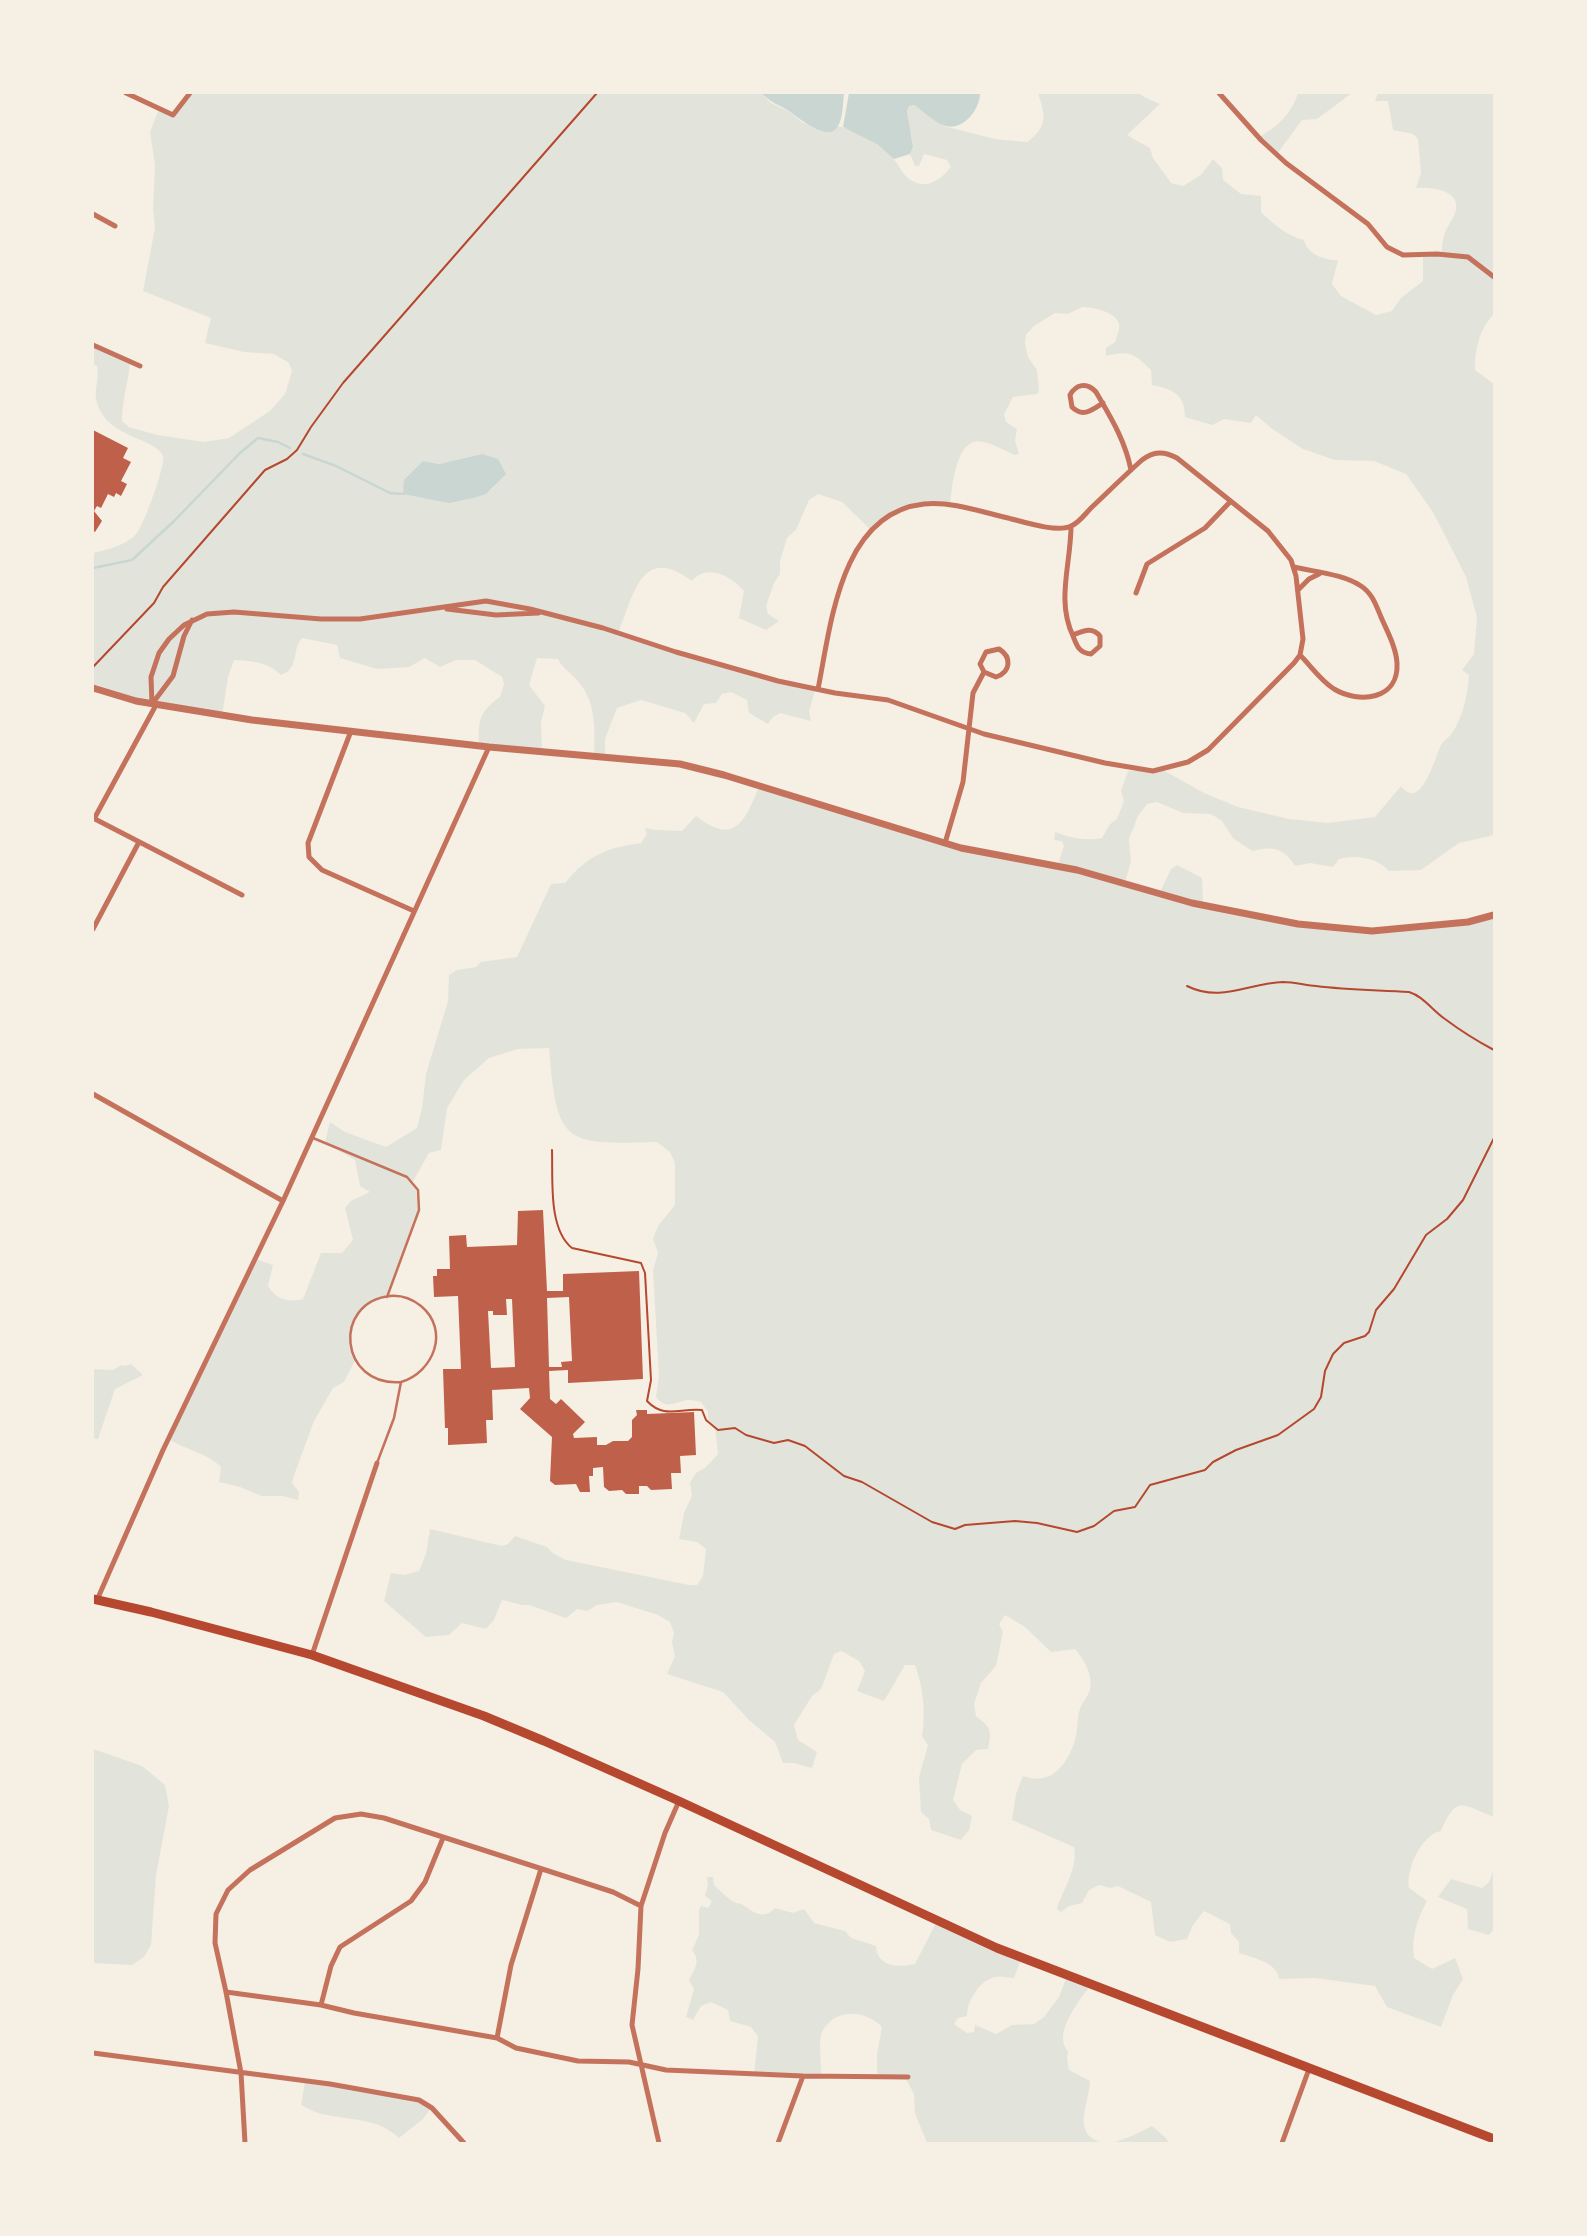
<!DOCTYPE html>
<html>
<head>
<meta charset="utf-8">
<style>
	body { margin:0 }
	#map { position:relative; width:1587px; height:2236px; overflow:hidden; background:#f6efe4; font-family:"Roboto Condensed",sans-serif }
	canvas { display:block }
	.frame { position:absolute; inset:0; border:94px solid #f6efe4; pointer-events:none }
</style>
</head>
<body>
<div id="map">
<canvas width="1587" height="2236"></canvas>
<div class="frame"></div>
</div>
<script>
const context = document.querySelector('canvas').getContext('2d');
context.lineJoin = 'round';
function paint(path, color) { context.fillStyle = color; context.fill(path, 'evenodd'); }
function stroke(path, color, width, dash) { context.strokeStyle = color; context.lineWidth = width; context.lineCap = dash ? 'butt' : 'round'; context.setLineDash(dash || []); context.stroke(path); }
const green = new Path2D(`
	M191,93H761L771,103L790,112L803,123L833,131L838,126C859,131 877,142 892,157C898,163 902,174 909,179C927,191 940,180 951,167L947,160L924,154L919,166H915L910,154L913,147L907,111L909,106L914,105L944,126L995,139L1027,142C1049,126 1045,115 1038,93H1139L1144,97L1160,104L1127,135L1150,148L1153,158L1171,183L1183,186L1201,175L1213,159L1222,168L1223,180L1241,194L1261,196V212C1275,225 1285,235 1304,240C1307,254 1325,261 1338,260L1332,284L1341,296L1376,315L1392,311L1401,298L1423,281V256L1442,254C1442,248 1442,242 1444,236C1446,227 1454,219 1456,210C1460,189 1429,187 1416,188L1421,173L1418,139L1413,134L1393,130L1388,101H1375L1378,93H1494V314C1479,330 1475,348 1475,370L1494,384V835L1459,843L1421,870L1389,871C1378,858 1355,854 1339,859L1333,867L1310,863L1295,866C1283,847 1273,846 1252,851L1233,838L1222,821L1211,814L1183,813L1157,802L1147,804L1138,816L1129,839L1131,862L1125,882L1160,892L1171,869L1177,865L1202,878L1203,906L1241,914L1365,931L1466,924L1494,912V1817C1462,1805 1457,1794 1441,1831C1421,1835 1406,1869 1409,1888L1427,1901C1417,1919 1411,1938 1414,1958L1432,1969L1455,1958L1463,1979L1453,1995L1441,2027L1387,2007L1375,1986L1315,1978L1279,1979C1277,1962 1253,1958 1239,1953V1942L1231,1933L1230,1924L1204,1911L1193,1925L1187,1939L1170,1942L1155,1935L1151,1902L1118,1886L1110,1888L1099,1885L1089,1890L1082,1903L1069,1906L1061,1912L1057,1909C1063,1888 1078,1870 1074,1847L1012,1820L1016,1794L1023,1776C1052,1787 1069,1763 1076,1736C1078,1727 1077,1717 1080,1709C1082,1702 1089,1696 1090,1689C1093,1674 1084,1660 1075,1649L1051,1652L1025,1627L1005,1615L999,1624L1003,1632L996,1666L981,1683L974,1704L976,1716C991,1728 992,1730 988,1749L976,1750L962,1764L953,1800L960,1810L972,1816L969,1830L961,1840L931,1830L929,1819L921,1812L919,1777L928,1745L922,1736C926,1712 923,1687 915,1665H905L884,1701L857,1691L865,1671L859,1661L841,1651L834,1654L821,1689L812,1696L794,1725L798,1740L817,1752L812,1768L794,1763H783L775,1742L749,1720L723,1692L667,1674L675,1656L672,1642L674,1633L670,1622L658,1615L617,1602L597,1605L587,1611L577,1609L566,1618L529,1605H522L502,1600L494,1620L486,1629L462,1623L449,1635L426,1637L384,1601L391,1573L404,1575L419,1571L426,1554L430,1529L502,1546L508,1544L515,1536L547,1547L554,1554L566,1560L689,1585H697L703,1576L706,1549L697,1542L679,1539L684,1513L692,1496L690,1483L696,1473L706,1467L718,1454L715,1426L708,1419V1412L701,1402C697,1401 693,1400 689,1400C675,1401 667,1411 656,1397L659,1376L653,1270L658,1253L653,1239L658,1226L675,1205V1163L670,1152L657,1142C563,1145 557,1144 549,1048L518,1049L489,1058L464,1080L447,1108L441,1150L429,1153L412,1183L416,1190L418,1209L386,1296C360,1305 339,1332 355,1360L344,1382L333,1388L314,1421L293,1478L292,1483L299,1492L298,1500L283,1496H262L240,1487L219,1482L221,1467C206,1452 185,1450 167,1438L253,1258L273,1265L268,1286C276,1299 288,1303 303,1299L321,1253H342L353,1240L345,1208L351,1201L370,1192L360,1186L355,1160L325,1143L330,1122L345,1132L386,1147L417,1128L422,1108L426,1074L448,1001L449,975L457,970L476,967L481,962L517,957L551,884L565,883C588,855 606,848 641,843L647,834L645,828L656,830L682,831L696,816C735,846 744,822 759,787L939,842L1058,865L1064,846L1062,841L1054,840L1055,832C1071,838 1085,841 1102,838L1110,824L1117,819L1124,801L1121,791L1128,771L1163,770L1204,793L1238,807L1289,819L1328,823L1375,817L1401,786C1421,813 1435,757 1441,745C1444,740 1449,738 1452,733C1463,717 1468,694 1469,675L1462,670L1474,654L1477,617L1466,577L1433,512L1406,474L1374,461L1335,460L1303,449L1271,428L1256,415L1251,423L1224,419L1212,425L1185,417C1185,394 1172,389 1152,385L1151,370C1134,353 1129,350 1106,356V348L1115,342C1117,336 1120,329 1119,324C1116,312 1093,307 1082,307L1068,314L1055,313L1034,326L1026,335L1025,342L1028,357L1037,370L1039,391L1037,394L1013,397L1004,414L1006,422L1017,429L1015,441L1019,454L1015,455C1005,451 994,444 983,442C956,435 952,487 950,505C914,504 900,509 871,530L842,502L818,494L809,500L796,530L787,538L780,561V574L774,583L766,606L768,614L779,621L766,630L739,618L744,591C731,576 707,563 692,581C642,544 634,593 619,631L666,649L815,690L809,712L811,721L780,713L773,717L768,724L749,713L747,700L731,692L722,694L716,703L704,704L694,723L685,713L641,700L617,708L605,739V758L594,755C595,727 596,701 577,680C570,672 563,669 558,659L537,658L529,685L545,706L541,722L542,750L479,744C478,720 480,711 500,697L504,684L502,677L475,660H456L440,667L425,658L409,667L377,669L340,658L337,645L302,638C291,651 300,668 281,675C267,662 253,661 234,660L228,677L222,716L93,689V553C107,550 127,545 137,533C143,526 166,465 163,456C155,437 108,439 97,403C93,392 100,378 97,366L93,364V347L130,363C128,383 122,401 122,421L129,427L157,435L204,442L229,438L270,411L285,394L292,371L289,363L274,354L244,352L205,343L211,318L143,291L155,228L153,209L155,165L150,132L159,109L176,115ZM482,454L495,486C468,509 435,501 403,493L423,461L439,464Z
	M1298,93H1352L1317,119L1302,120L1277,154L1260,137C1278,125 1291,115 1298,93Z
	M131,1364L143,1375L115,1389L98,1439L93,1438V1369L113,1370L121,1365L125,1366Z
	M93,1749L142,1766L165,1785L169,1806L156,1875L151,1945L144,1957L132,1965L93,1963Z
	M1494,1869V1929L1489,1935L1468,1929L1467,1909L1438,1897L1451,1879L1482,1888L1489,1882Z
	M707,1877H713L714,1885C720,1890 725,1896 731,1900C735,1904 742,1903 746,1907C756,1914 765,1919 775,1908L793,1913L804,1909L814,1923L845,1931L851,1938L876,1946C877,1967 899,1968 915,1964L937,1921L1021,1959L1014,1978C1009,1978 1002,1976 996,1977C980,1979 967,2001 967,2016L958,2018L954,2024L967,2033L974,2032L975,2025L996,2034L1012,2025L1034,2024L1044,2017L1059,1997L1067,1976L1090,1986C1079,2001 1052,2034 1068,2051L1067,2059L1069,2070L1090,2081C1089,2106 1070,2135 1104,2143H927L915,2113L914,2094L906,2079L877,2074V2054L882,2027C865,2009 834,2008 822,2032C818,2039 822,2065 821,2075L754,2074L758,2036L751,2027L730,2021L728,2010L711,2002L701,2006L693,2020L686,2017L694,1989L689,1980C695,1968 701,1961 692,1950L699,1935V1910L701,1906L708,1908L712,1901L705,1896L708,1885Z
	M305,2082L408,2098L431,2108L423,2119L399,2138C372,2111 332,2125 301,2105Z
	M1152,2126L1166,2138L1169,2143H1111C1125,2139 1138,2134 1152,2126Z`);
const water = new Path2D(`
	M761,93H844C843,102 843,118 838,126C829,144 798,117 789,111C776,103 773,104 761,93Z
	M849,93H980C980,110 962,133 943,125C933,121 923,111 914,105L909,106L907,111L913,147L910,154L894,159L877,144L843,127Z
	M482,454L498,459L506,474L486,494L474,498L449,503L403,494L404,480L423,461L439,464Z`);
const stream = new Path2D(`
	M303,454L336,466L390,493L403,494
	M93,568L132,560L173,522L240,453L258,438L278,442L290,448`);
const building = new Path2D(`
	M93,430L128,448L123,458L131,462L121,481L127,484L121,496L116,493L114,497L108,494L101,508L97,506L94,511L102,521L95,532L93,531Z
	M543,1210L547,1291H563V1274L639,1271L643,1379L568,1383V1370L549,1371L550,1399L556,1404L561,1399L585,1422L573,1434L574,1438L597,1437V1445H606L613,1441H628L632,1437V1420L637,1415L636,1410H647V1414L694,1412L696,1455L680,1456L681,1473H671L672,1489L651,1490L647,1486H639V1494H626L622,1490L609,1491L604,1487L603,1467L593,1468V1476H589L590,1492H580L576,1484L555,1485L550,1481L552,1437L520,1409L530,1398L529,1388L492,1390L493,1420H486L487,1443L448,1445V1428H445L443,1369H461L458,1296L434,1297L433,1276H437V1269H450L449,1236L466,1235L467,1247L517,1245L518,1211ZM569,1297L572,1361L561,1362L562,1367H549L547,1298ZM506,1299H512L515,1367L491,1368L488,1311H493V1315H507Z`);
const path = new Path2D(`
	M93,667L154,603L163,587L265,470L287,459L297,450L311,427L343,383L597,93
	M1187,986C1221,1003 1249,983 1283,982C1294,982 1305,985 1316,986C1347,990 1378,990 1409,992C1423,996 1433,1011 1445,1019C1461,1031 1477,1041 1494,1050
	M552,1150C553,1179 548,1229 572,1248L641,1263L645,1273L651,1380L647,1401C664,1419 679,1408 702,1410L706,1420L718,1430L735,1428L746,1435L774,1443L788,1440L805,1446L844,1476L862,1482L932,1522L955,1529L965,1525L1015,1521L1037,1523L1077,1532L1094,1526L1114,1511L1135,1507L1150,1485L1205,1470L1213,1462L1236,1450L1278,1435L1314,1409L1321,1397L1325,1371L1333,1354L1344,1343L1365,1336L1369,1332L1376,1310L1394,1289L1426,1235L1447,1219L1463,1200L1494,1138`);
const service = new Path2D(`
	M313,1138L407,1177L418,1190L419,1210L387,1297
	M377,1463L394,1418L401,1382C434,1372 450,1330 421,1306C412,1299 401,1295 390,1296C332,1302 339,1387 401,1382`);
const minor = new Path2D(`
	M126,93L173,115L190,93
	M1219,93L1261,140L1286,163L1368,224L1387,247L1403,255L1437,254L1468,257L1494,277
	M93,214L115,226
	M93,345L140,366
	M1103,403C1092,410 1083,418 1072,407L1070,395C1076,384 1087,382 1096,392C1111,418 1125,440 1131,470
	M1071,526C1071,564 1056,600 1073,636C1077,646 1079,653 1091,654L1100,646V636C1092,626 1083,631 1073,635
	M1294,567C1315,572 1343,574 1361,586C1372,593 1376,605 1381,617C1387,631 1396,647 1397,663C1399,700 1359,704 1334,689C1320,680 1311,666 1300,655
	M1298,590L1309,579L1319,574
	M1136,593L1147,564L1205,528L1230,502
	M447,609L496,615L538,613
	M152,704L151,677L159,653L169,639L184,625L207,614L234,612L321,619H360L486,601L530,609L603,628L676,652L778,681L835,693L888,700L984,734L1105,763L1153,771L1188,762L1208,750L1294,663L1300,655L1303,639L1296,576L1291,560L1268,531L1177,458C1164,451 1154,451 1142,460C1124,476 1108,492 1091,508C1085,514 1079,523 1071,526C1057,533 1024,522 1008,518C982,512 951,501 924,504C840,513 831,625 818,689
	M152,704L173,676L184,636L192,620
	M351,731L308,843L309,857L322,870L414,911
	M93,818L242,895
	M94,819L156,705
	M945,843L963,782L973,693L984,672L996,677C1011,672 1012,657 999,649L986,652L980,664L984,672
	M93,929L139,842
	M93,1094L283,1201
	M97,1600L163,1450L283,1201L489,747
	M312,1655L377,1463
	M226,1992L321,2005L354,2013L497,2038L516,2048L578,2061L629,2062L666,2070L803,2076L908,2077
	M321,2005L331,1966L340,1947L411,1901L425,1882L443,1838
	M497,2038L511,1965L541,1869
	M93,2053L330,2084L419,2100L432,2108L464,2143
	M245,2143L241,2073L226,1992L215,1943L216,1914L228,1890L250,1870L335,1818L361,1814L384,1818L567,1877L613,1892L641,1906
	M659,2143L632,2025L638,1969L641,1906L665,1833L679,1801
	M778,2143L803,2076
	M1282,2143L1309,2069`);
const tertiary = new Path2D(`
	M93,688L136,701L252,720L489,747L680,764L724,775L961,848L1077,870L1192,903L1298,924L1372,931L1468,922L1494,915`);
const primary = new Path2D(`
	M93,1599L151,1612L312,1655L484,1716L544,1741L679,1801L997,1948L1494,2139`);
paint(green, '#e2e4dc');
paint(water, '#c9d6d2');
stroke(stream, '#c9d6d2', 2.5);
paint(building, '#bf614a');
stroke(path, '#b5482f', 2);
stroke(service, '#c5725c', 2.5);
stroke(minor, '#c5725c', 5);
stroke(tertiary, '#c5725c', 7);
stroke(primary, '#b5482f', 9);
</script>
</body>
</html>
